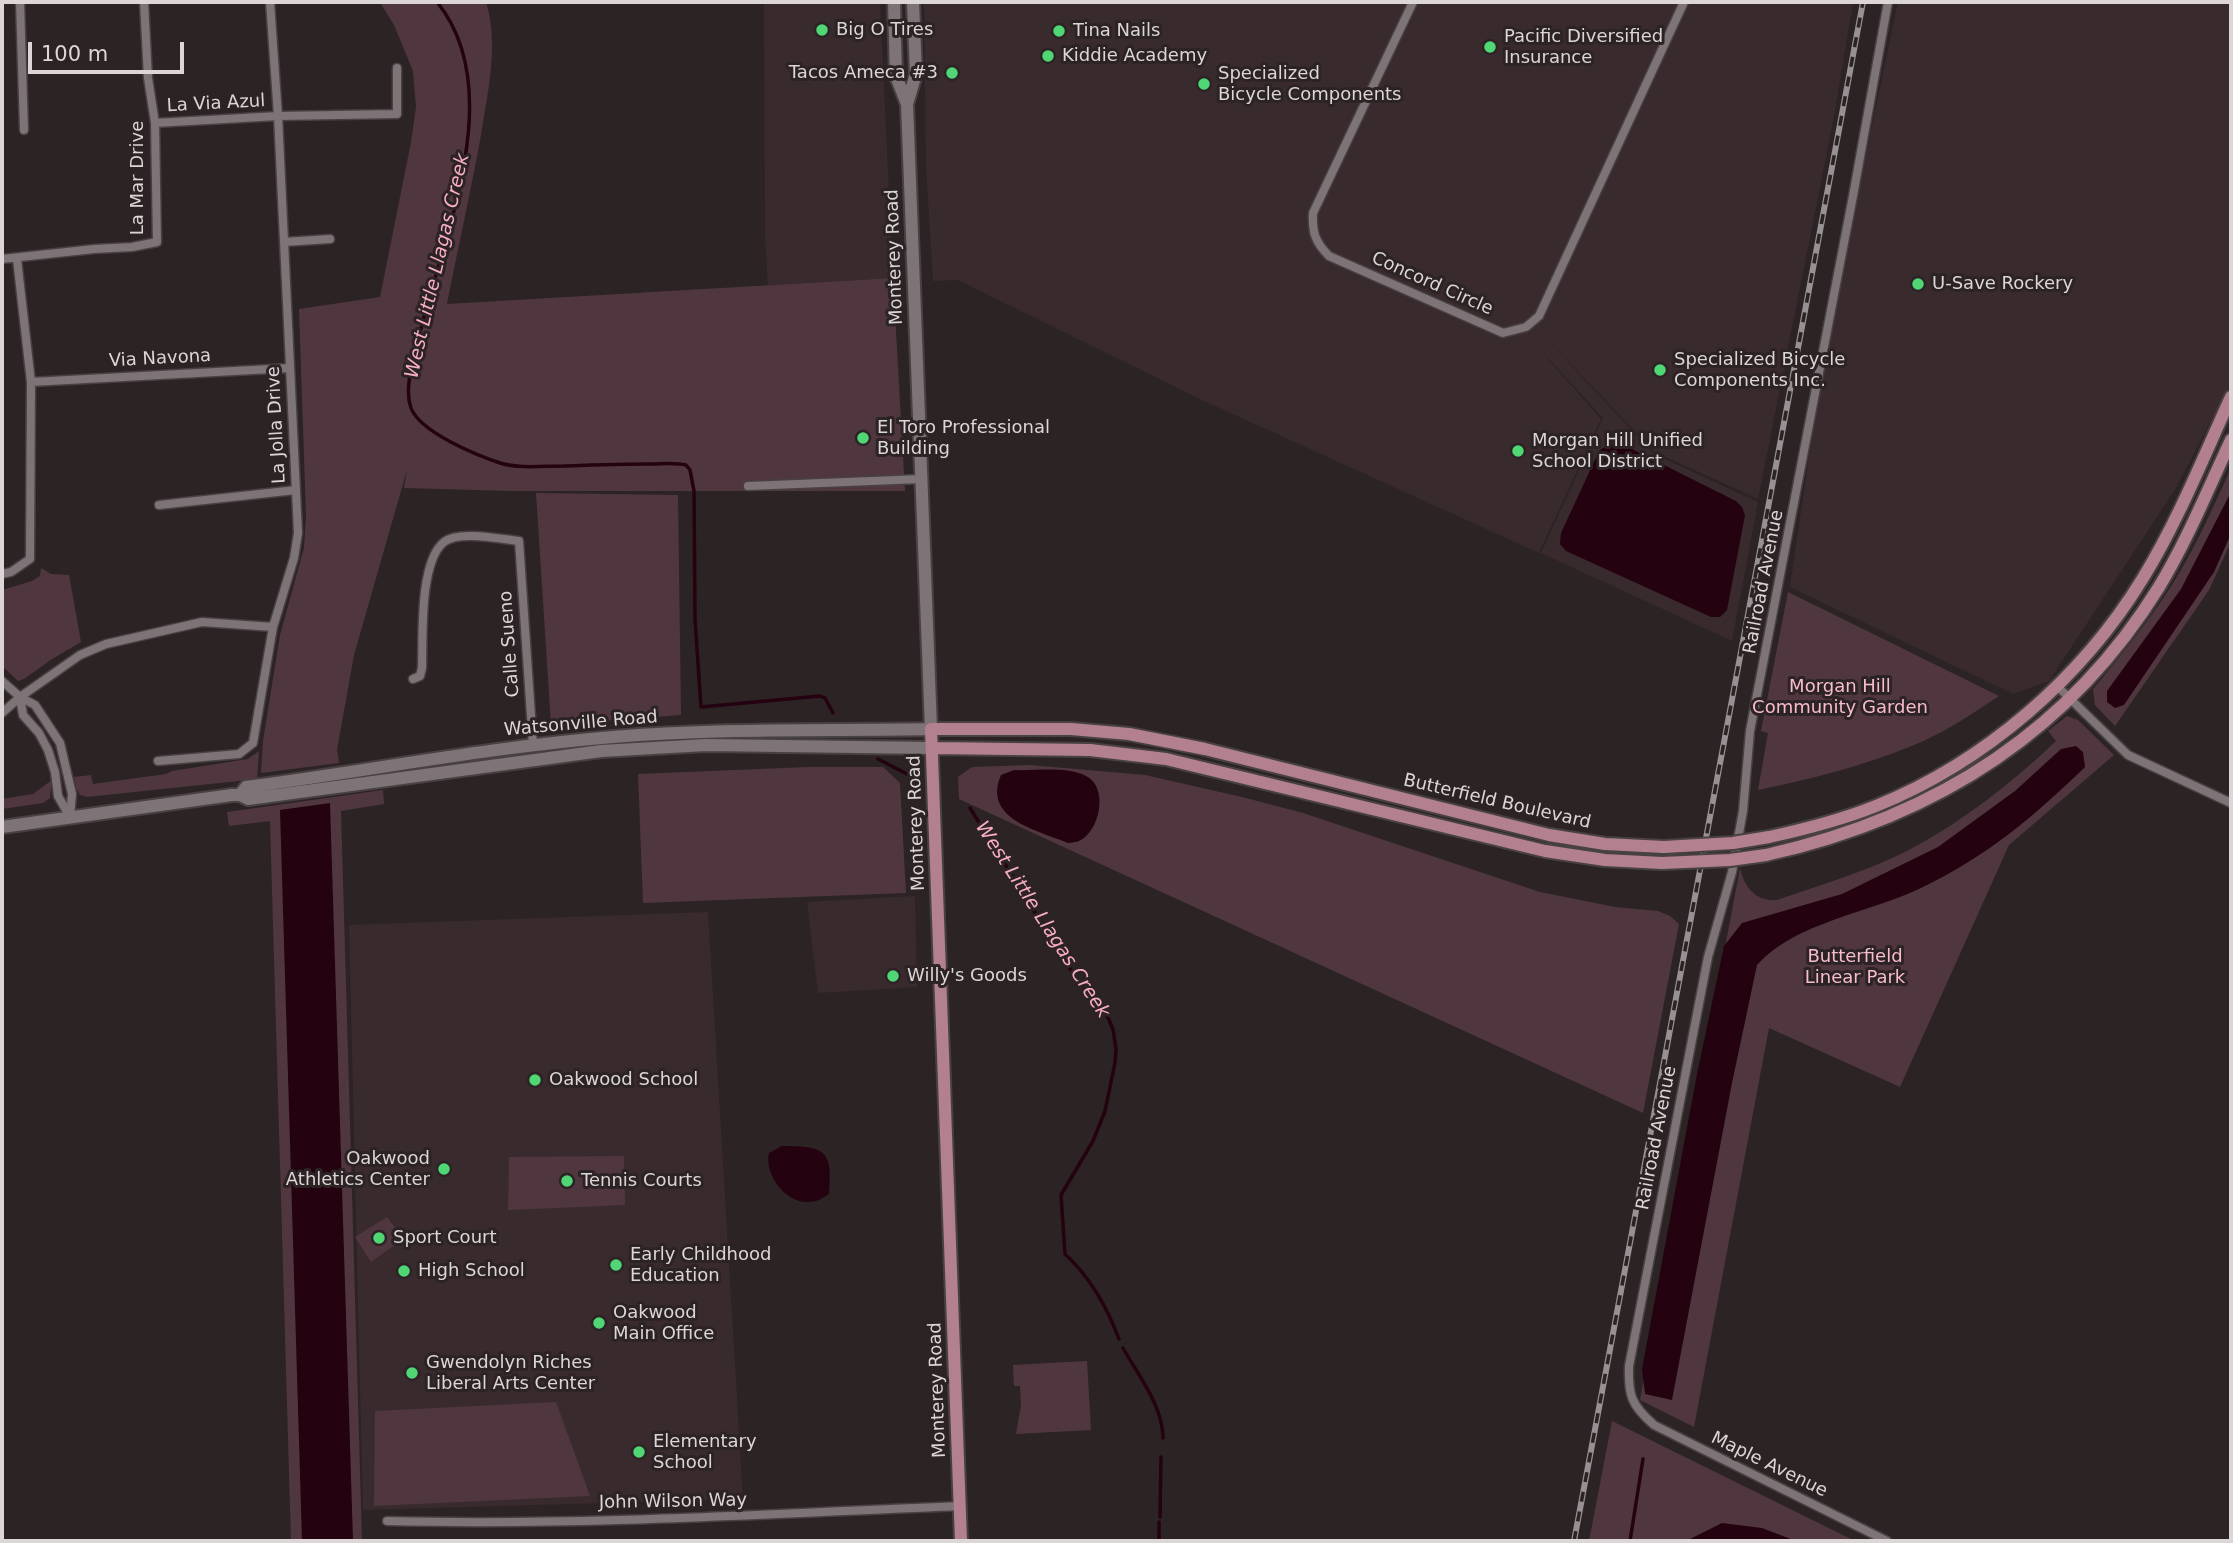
<!DOCTYPE html>
<html>
<head>
<meta charset="utf-8">
<style>
	body { margin:0 }
	#map { position:relative; width:2233px; height:1543px; overflow:hidden; background:#2c2325; font-family:"DejaVu Sans",sans-serif }
	canvas { display:block }
	.frame { position:absolute; inset:0; border:4px solid #dcd6d7; pointer-events:none }
	.scale { position:absolute; left:28px; top:42px; width:156px; height:32px; box-sizing:border-box; border:4px solid #dcd6d7; border-top:0; padding-left:9px; font-size:21px; line-height:24px; white-space:nowrap; color:#dcd6d7; -webkit-text-stroke:5px #2c2325; paint-order:stroke }
</style>
</head>
<body>
<div id="map">
<canvas width="2233" height="1543"></canvas>
<div class="frame"></div>
<div class="scale">100 m</div>
</div>
<script>
const context = document.querySelector('canvas').getContext('2d');
context.lineJoin = 'round';
function paint(path, color) { context.fillStyle = color; context.fill(path, 'evenodd'); }
function stroke(path, color, width, dash) { context.strokeStyle = color; context.lineWidth = width; context.lineCap = dash ? 'butt' : 'round'; context.setLineDash(dash || []); context.stroke(path); }
function write(font, color, halo, rows, align = 'center') {
  context.font = font + ' "DejaVu Sans",sans-serif'; context.lineWidth = 6; context.setLineDash([]); context.textBaseline = 'middle'; context.strokeStyle = halo; context.fillStyle = color; for (const [text, x, y, turn = 0] of rows) {
    context.save(); context.translate(x, y); context.rotate((+turn || 0) * Math.PI / 180); context.textAlign = isNaN(turn) ? turn : align; if (halo) context.strokeText(text, 0, 0); context.fillText(text, 0, 0); context.restore();
  }
}
const built = new Path2D(`
	M764,2H880L893,278L768,285L765,236Z
	M924,2H1853L1833,122L1758,499L1655,452L1541,333L1654,454L1758,502L1732,641L1541,553L1603,418L1532,341L1601,419L1539,553L1202,400L958,280L933,281L926,168Z
	M1898,2H2231V383L2176,488L2049,681L2013,694L1790,587L1823,359Z
	M915,896L917,987L818,993L807,902Z
	M708,912L743,1499L363,1510L349,925Z`);
const green = new Path2D(`
	M380,2H486C499,45 488,91 481,135C471,191 458,247 447,304L893,278L905,491H510L404,488L407,470L354,655L337,750L339,763L261,773L263,741L280,635L304,548L306,516L299,309L380,297L411,142L416,107L413,71L394,25Z
	M2231,468V542L2209,590L2115,726L2095,705L2093,689C2121,656 2148,622 2172,585C2195,548 2213,508 2231,468Z
	M536,493L678,495L681,715L551,725Z
	M41,568L51,574L69,575L81,642L52,659L24,679L18,681L2,666V590L32,581L40,576Z
	M1788,592L1999,696C1972,714 1944,733 1914,745C1864,766 1811,779 1758,790L1768,733L1761,731Z
	M2067,716L2078,720L2114,755L2009,845L1900,1087L1769,1028L1694,1427L1640,1400L1740,868C1744,887 1756,902 1777,900C1820,885 1865,872 1907,851C1962,822 2011,784 2056,741L2048,731Z
	M259,751L257,779L87,797L80,795L76,788L74,777L91,775L93,784L166,774L172,771L248,759Z
	M1030,765L1145,775L1242,797L1303,813L1540,892L1615,907L1658,911L1670,916L1679,924L1643,1113L959,799L958,777L972,767Z
	M808,767H883L900,783L906,893L643,903L638,774Z
	M52,780L50,798L43,803L2,809V799L33,794Z
	M383,790L384,804L341,811L362,1541H291L270,821L229,826L227,812Z
	M624,1156L625,1205L508,1210L509,1157Z
	M387,1217L403,1239L371,1262L355,1237Z
	M1087,1361L1091,1430L1016,1434L1021,1405L1020,1386H1014L1013,1365Z
	M556,1402L590,1496L374,1506L375,1411Z
	M1612,1421L1855,1541H1589Z`);
const water = new Path2D(`
	M1609,444H1622L1736,501L1742,507L1745,515L1727,610L1720,617H1711L1566,551L1560,544L1561,533L1599,451Z
	M2231,492V534L2214,572L2124,705L2115,708L2107,702V691L2181,589Z
	M2076,746L2083,752L2085,767C2032,818 1989,855 1921,888C1869,913 1796,922 1757,965L1732,1083L1672,1400L1645,1394L1642,1369L1697,1074L1724,946L1742,923L1842,894L1938,847L2015,791L2061,749Z
	M1014,770C1036,771 1066,766 1086,776C1109,787 1100,832 1079,841C1078,842 1068,843 1068,843C1037,830 982,819 1001,775Z
	M330,803L353,1541H302L280,810Z
	M782,1146C825,1146 833,1150 829,1194C822,1199 816,1202 808,1202C785,1203 764,1174 769,1153Z
	M1722,1523L1762,1528L1796,1541H1686Z`);
const stream = new Path2D(`
	M437,2C511,93 439,245 417,345C413,365 404,388 411,408C420,432 476,455 500,463C520,469 543,466 563,466C592,465 620,464 649,464C661,464 674,462 686,465L690,470L694,491L695,619L701,707L820,696L825,698L833,713
	M878,759L911,776
	M970,808L1074,975L1105,1011L1113,1029L1116,1049L1115,1063L1105,1111L1093,1141L1061,1195L1065,1254C1090,1277 1107,1307 1119,1339
	M1123,1348C1138,1375 1163,1406 1163,1438
	M1160,1517L1161,1457
	M1159,1541V1522
	M1630,1541L1643,1459`);
const street = new Path2D(`
	M20,2L24,130
	M1413,2L1313,213C1312,232 1315,242 1329,256L1503,333L1526,327L1539,316L1684,2
	M155,123L278,116L397,114V68
	M284,242L330,239
	M2,259L94,249L132,247L157,242L155,123L148,78L144,2
	M31,382L290,368
	M748,486L921,479
	M159,505L296,490
	M2,574L11,572L30,559L31,382L17,259
	M413,679L420,676L422,668C423,638 419,562 444,542C458,530 501,539 519,541L533,745
	M2,681L20,697L35,705L60,743L72,794L70,817
	M2057,686L2128,755L2231,803
	M20,697L23,715L39,733L48,750L55,772L58,796L70,817
	M2,713L20,697L80,655L106,644L202,622L273,627
	M158,761L239,754L253,743L273,627L294,558L298,533L278,116L270,2
	M387,1521C578,1526 769,1514 960,1506
	M1887,1541L1654,1425C1631,1405 1628,1395 1629,1366L1708,957L1732,872L1743,811L1750,731L1853,196L1888,2`);
const secondary = new Path2D(`
	M894,2L896,76L907,104
	M240,795L246,787C368,771 490,747 613,737C719,728 825,731 931,729L907,104L916,74L913,2
	M2,827L232,795H240L248,799L601,751L706,745L932,748`);
const primary = new Path2D(`
	M932,748L1090,750L1166,759L1545,851L1605,860L1662,863
	M1769,837C1806,829 1841,820 1876,806C1985,762 2082,678 2143,578C2178,521 2203,458 2231,397
	M1766,855C1932,818 2068,734 2159,587C2187,541 2208,489 2231,440
	M961,1541L931,729H1071L1129,734L1205,749L1549,835L1605,844L1664,847`);
const rail = new Path2D(`
	M1574,1541L1863,2`);
const primaryBridge = new Path2D(`
	M1664,847L1733,843L1769,837
	M1662,863L1730,860L1766,855`);
const markers = [
	[822,30,7,"#50d674"],
	[1059,31,7,"#50d674"],
	[1490,47,7,"#50d674"],
	[1048,56,7,"#50d674"],
	[952,73,7,"#50d674"],
	[1204,84,7,"#50d674"],
	[1918,284,7,"#50d674"],
	[1660,370,7,"#50d674"],
	[863,438,7,"#50d674"],
	[1518,451,7,"#50d674"],
	[893,976,7,"#50d674"],
	[535,1080,7,"#50d674"],
	[444,1169,7,"#50d674"],
	[567,1181,7,"#50d674"],
	[379,1238,7,"#50d674"],
	[616,1265,7,"#50d674"],
	[404,1271,7,"#50d674"],
	[599,1323,7,"#50d674"],
	[412,1373,7,"#50d674"],
	[639,1452,7,"#50d674"]
];
const poiNames = [
	["Big O Tires",836,30],
	["Tina Nails",1073,31],
	["Pacific Diversified",1504,37],
	["Insurance",1504,58],
	["Kiddie Academy",1062,56],
	["Tacos Ameca #3",938,73,"right"],
	["Specialized",1218,74],
	["Bicycle Components",1218,95],
	["U-Save Rockery",1932,284],
	["Specialized Bicycle",1674,360],
	["Components Inc.",1674,381],
	["El Toro Professional",877,428],
	["Building",877,449],
	["Morgan Hill Unified",1532,441],
	["School District",1532,462],
	["Willy's Goods",907,976],
	["Oakwood School",549,1080],
	["Oakwood",430,1159,"right"],
	["Athletics Center",430,1180,"right"],
	["Tennis Courts",581,1181],
	["Sport Court",393,1238],
	["Early Childhood",630,1255],
	["Education",630,1276],
	["High School",418,1271],
	["Oakwood",613,1313],
	["Main Office",613,1334],
	["Gwendolyn Riches",426,1363],
	["Liberal Arts Center",426,1384],
	["Elementary",653,1442],
	["School",653,1463]
];
const streetNames = [
	["La Via Azul",216,104,-3],
	["La Mar Drive",138,178,-90],
	["Monterey Road",895,257,-92],
	["Concord Circle",1432,284,24],
	["Via Navona",160,359,-3],
	["La Jolla Drive",277,425,-93],
	["Railroad Avenue",1764,582,-79],
	["Calle Sueno",510,644,-94],
	["Watsonville Road",581,724,-5],
	["Butterfield Boulevard",1497,802,13],
	["Monterey Road",917,823,-92],
	["Railroad Avenue",1657,1138,-79],
	["Monterey Road",938,1390,-92],
	["Maple Avenue",1769,1465,26],
	["John Wilson Way",673,1502,-1]
];
const parkNames = [
	["Morgan Hill",1840,687],
	["Community Garden",1840,708],
	["Butterfield",1855,957],
	["Linear Park",1855,978]
];
const waterNames = [
	["West Little Llagas Creek",438,266,-77],
	["West Little Llagas Creek",1042,920,57]
];
paint(built, '#392a2e');
paint(green, '#50373f');
paint(water, '#250210');
stroke(stream, '#250210', 3.5);
stroke(street, '#484142', 11);
stroke(secondary, '#484142', 16);
stroke(primary, '#484142', 16);
stroke(street, '#7e7376', 8);
stroke(secondary, '#7e7376', 12);
stroke(primary, '#b38090', 12);
stroke(rail, '#989193', 6);
stroke(rail, '#2c2325', 3.5, [10]);
stroke(primaryBridge, '#484142', 16, []);
stroke(primaryBridge, '#b38090', 12);
for (const [x, y, r, color] of markers) { const dot = new Path2D(); dot.arc(x, y, r, 0, 2 * Math.PI); context.fillStyle = color; context.fill(dot); stroke(dot, '#2c2325', 2.5); }
write('18px', '#dcd6d7', '#2c2325', poiNames, 'left');
write('18px', '#dcd6d7', '#2c2325', streetNames);
write('18px', '#f9bbce', '#2c2325', parkNames);
write('italic 19px', '#faaec6', '#2c2325', waterNames);
</script>
</body>
</html>
